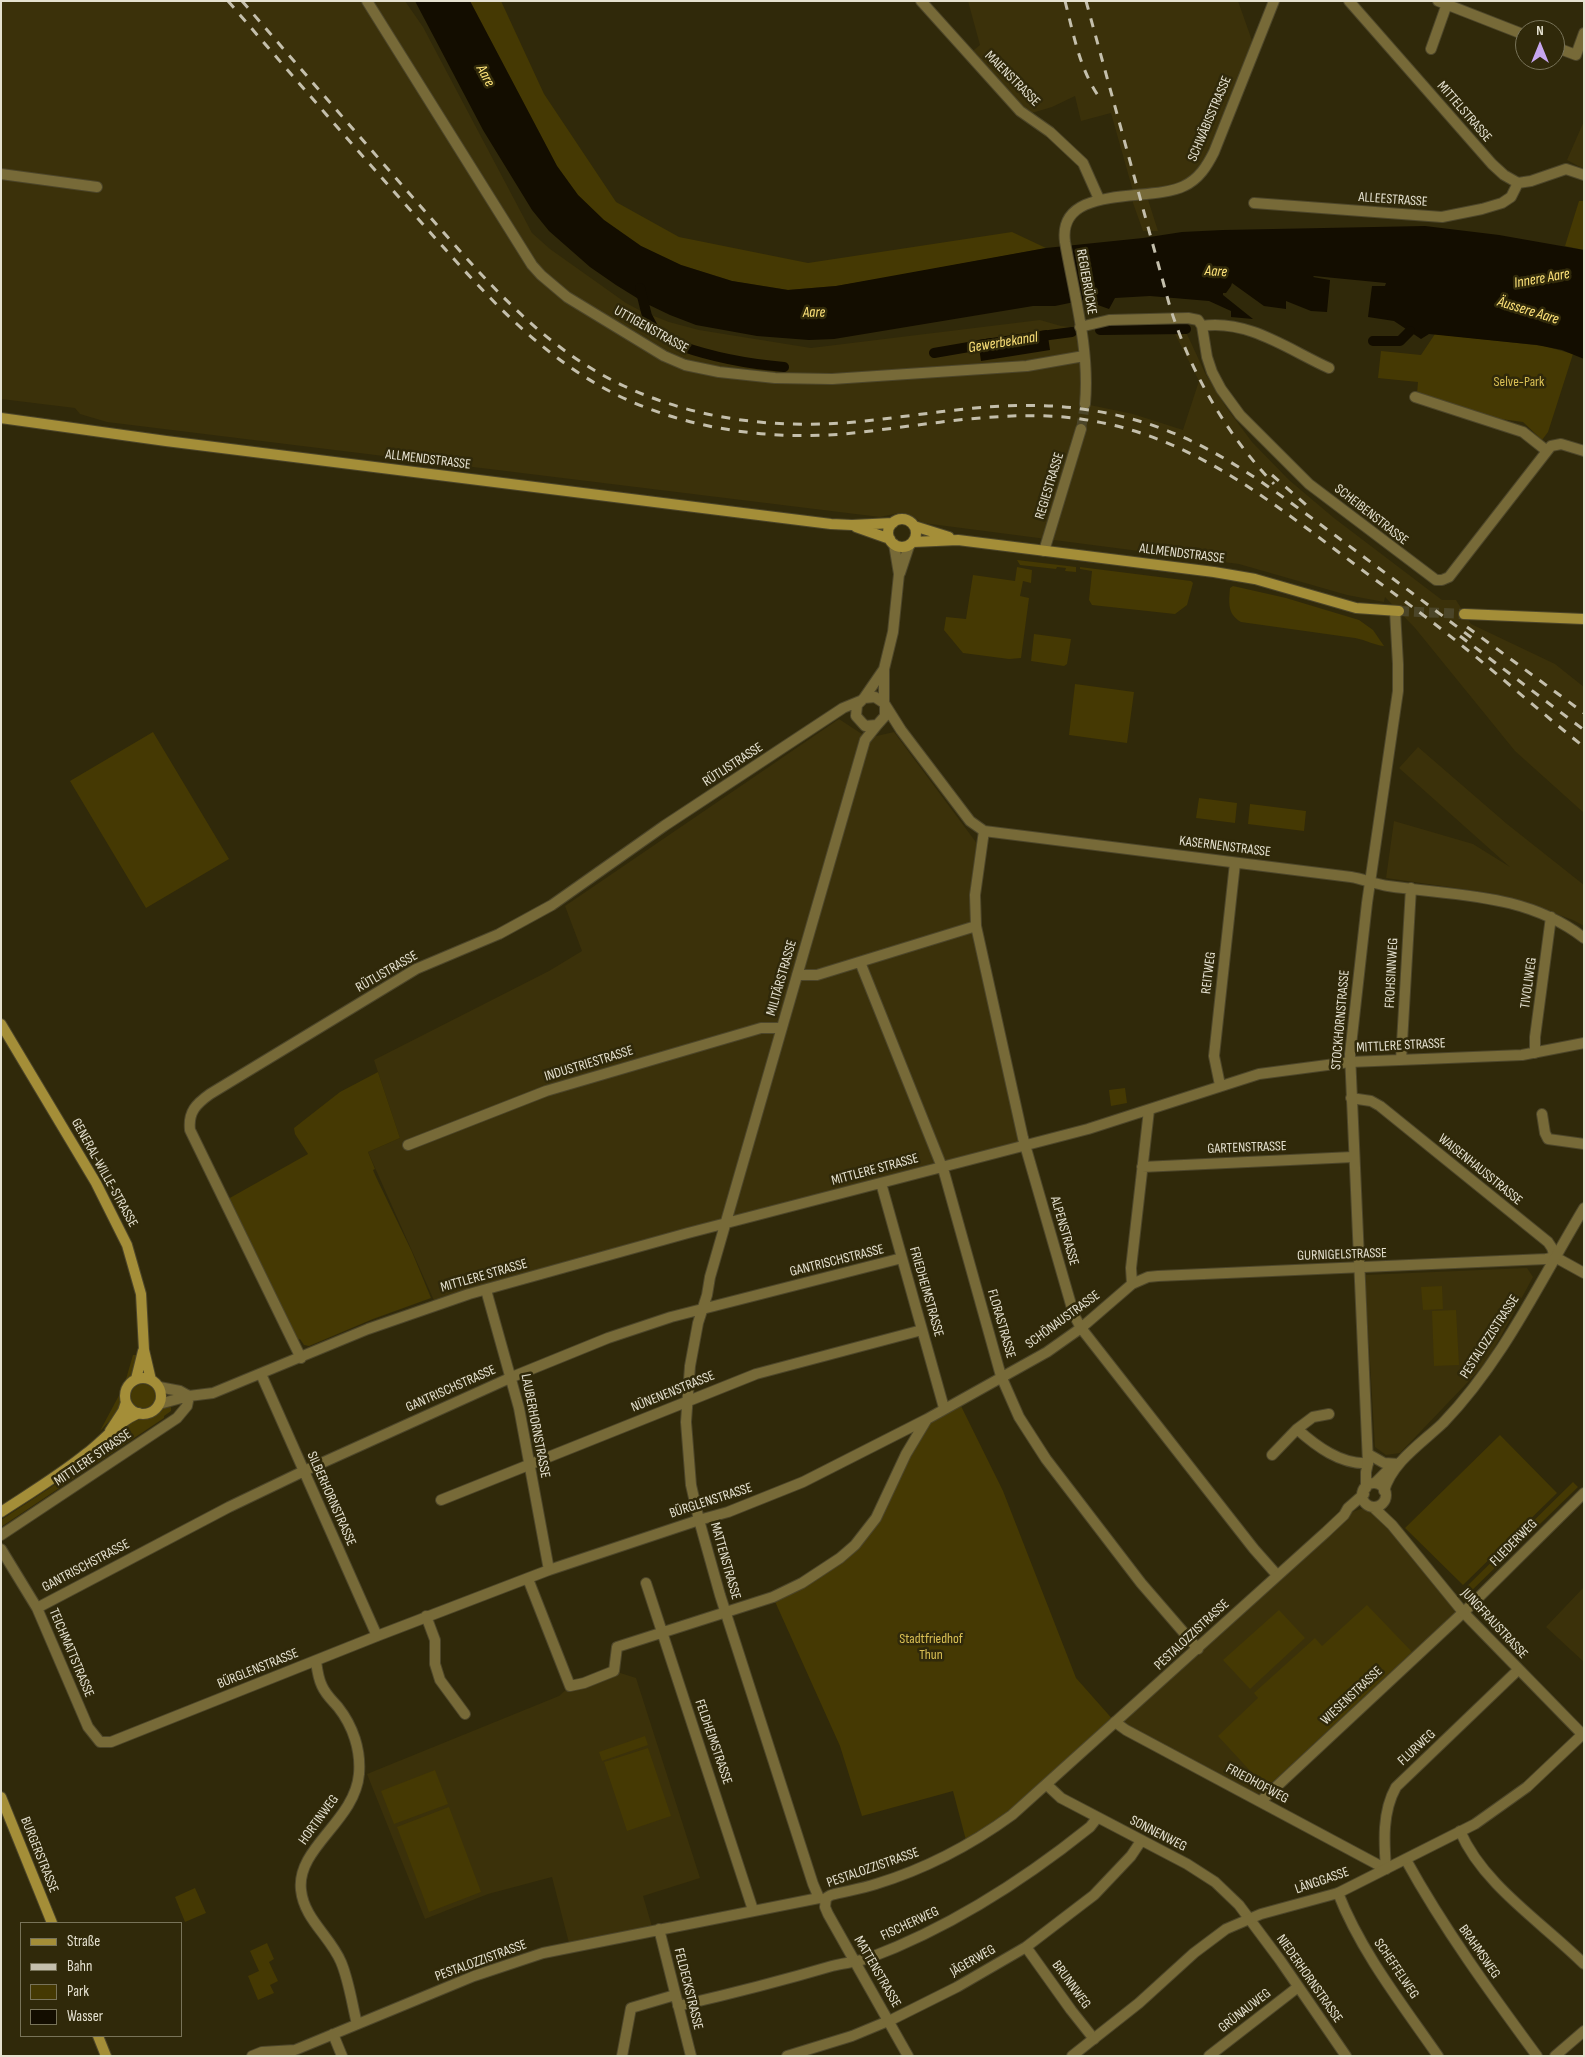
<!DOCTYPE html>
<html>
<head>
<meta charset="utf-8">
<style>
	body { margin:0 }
	#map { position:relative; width:1585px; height:2057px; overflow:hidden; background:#30290a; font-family:"Sofia Sans Condensed",sans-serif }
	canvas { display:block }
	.frame { position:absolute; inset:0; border:2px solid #e5e1d0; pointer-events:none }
	.legend { position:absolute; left:20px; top:1922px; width:162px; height:115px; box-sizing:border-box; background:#30290a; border:1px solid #787359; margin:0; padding:6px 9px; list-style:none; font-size:15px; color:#e5e1d0 }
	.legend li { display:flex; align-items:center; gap:10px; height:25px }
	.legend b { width:25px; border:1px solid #787359 }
	.north { position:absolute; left:1515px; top:20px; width:50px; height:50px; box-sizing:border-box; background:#30290a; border:1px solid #787359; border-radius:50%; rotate:0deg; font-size:14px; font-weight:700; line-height:20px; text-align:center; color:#e5e1d0 }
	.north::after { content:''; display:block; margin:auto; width:18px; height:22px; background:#c7a6ef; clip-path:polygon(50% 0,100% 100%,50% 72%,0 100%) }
</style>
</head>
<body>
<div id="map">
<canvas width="1585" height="2057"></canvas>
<div class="frame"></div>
<ul class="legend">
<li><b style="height:6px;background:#a48e38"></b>Straße</li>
<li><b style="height:6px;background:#c4bfac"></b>Bahn</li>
<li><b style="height:14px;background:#453903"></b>Park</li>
<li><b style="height:14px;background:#130d00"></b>Wasser</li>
</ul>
<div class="north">N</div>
</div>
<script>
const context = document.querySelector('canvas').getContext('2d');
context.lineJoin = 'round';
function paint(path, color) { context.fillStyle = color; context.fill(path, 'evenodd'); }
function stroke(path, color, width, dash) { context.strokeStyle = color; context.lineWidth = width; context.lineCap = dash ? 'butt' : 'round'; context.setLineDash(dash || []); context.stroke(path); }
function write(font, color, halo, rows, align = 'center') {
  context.font = font + ' "Sofia Sans Condensed",sans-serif'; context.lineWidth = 5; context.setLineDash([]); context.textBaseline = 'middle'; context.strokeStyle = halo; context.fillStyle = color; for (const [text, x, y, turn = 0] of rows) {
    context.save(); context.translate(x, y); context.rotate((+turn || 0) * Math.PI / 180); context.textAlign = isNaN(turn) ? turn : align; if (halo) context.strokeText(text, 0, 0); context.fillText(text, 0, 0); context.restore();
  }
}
const built = new Path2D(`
	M1,1H405L423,27L532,233L550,249L626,303L641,311L669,322L699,330L811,348L1040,320L1061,326L1071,327L1082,335L1085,404L1133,414L1183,430L1199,381L1174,332H1186L1205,373L1226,407L1252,442L1289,480L1334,518L1442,600H1456L1471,624L1555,664L1584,687V813L1515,751L1415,628L1385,597L1384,602L1347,595L1239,564L923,523L906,513H899L880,517L107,422L80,414L75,408L1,399Z
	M968,1H1238L1255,49L1214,152L1190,183L1145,190L1158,231H1143L1133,203V191L1111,113L1081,121L1075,96L1052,107L1025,115L968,55L980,45Z
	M1584,121V169L1567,160Z
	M839,719L868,738L894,732L981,849L975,895L1025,1145L436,1305L368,1152L400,1138L374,1060L549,971L582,951L565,906Z
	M1418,747L1507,824L1584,885V926L1573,920L1532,905L1491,893L1386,878L1394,821L1473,844L1510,867L1399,768Z
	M1527,1268L1533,1277L1487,1362L1400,1453L1386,1455L1375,1447L1365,1275Z
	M1369,1506L1463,1612L1261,1801L1115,1722L1344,1515Z
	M1584,1587V1662L1546,1627Z
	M614,1671L636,1678L700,1878L643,1896L653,1930L570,1947L552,1877L488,1894L425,1919L367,1774L559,1696L570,1686Z`);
const green = new Path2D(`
	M470,1H501L544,94L616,202L679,237L808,263L1012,232L1046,248L880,279L836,286L788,290L732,281L681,265L641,246L604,220L578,195L557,166Z
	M1579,201H1584V250L1565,246Z
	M1435,334L1544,346L1573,354L1548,432L1542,440L1523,422L1486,417L1417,394L1418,382L1378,378L1381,351L1421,355Z
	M1017,560L1076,567V572L1065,571L1066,568L1057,567L1056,569L1020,565Z
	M1017,567L1032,570L1031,583L1023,581L1020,596L1029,598L1021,658L1009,659L963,653L944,630L946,617L966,619L973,575L1015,581Z
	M1080,567L1191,581L1193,583L1187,605L1175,614L1092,605L1089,600L1092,571L1080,569Z
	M1233,586L1286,598L1359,620L1373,630L1384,646C1373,645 1367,640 1355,638L1241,622C1227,614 1229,602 1230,588Z
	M1034,634L1071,639L1067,664L1064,666L1031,661Z
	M1075,684L1134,692L1127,743L1069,735Z
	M153,732L229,859L146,908L70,781Z
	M1199,798L1237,803L1235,823L1196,818Z
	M1250,804L1306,811L1304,831L1248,824Z
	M378,1072L400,1138L368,1152L375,1169L373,1170L376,1177L412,1252L431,1298L373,1319L309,1346L304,1345L300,1339L297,1340L228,1199L308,1154L295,1134L294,1128L340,1092Z
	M1125,1088L1127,1103L1111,1106L1109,1090Z
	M1442,1286L1443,1309L1423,1310L1421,1287Z
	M1456,1310L1459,1365L1434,1366L1432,1311Z
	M133,1355H136V1368L132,1377L124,1387L119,1411L100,1431L124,1386Z
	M131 1396a12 12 0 1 1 24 0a12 12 0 1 1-24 0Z
	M171,1403V1411L164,1416V1418L1,1527V1520L56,1484L97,1454L128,1423L137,1418L151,1416L161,1407Z
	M960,1404L1003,1491L1076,1678L1115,1722L1047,1785L967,1844L953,1791L862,1816L840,1746L773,1597L855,1545L927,1419Z
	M1500,1435L1557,1493L1463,1585L1405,1528Z
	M1573,1482L1578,1487L1465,1597L1461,1592Z
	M1367,1605L1412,1652L1266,1788L1218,1736L1258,1698L1254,1693L1315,1638L1322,1646Z
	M1279,1610L1305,1638L1250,1689L1223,1660Z
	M645,1736L648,1745L602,1761L599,1752Z
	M648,1748L671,1816L627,1831L604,1762Z
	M435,1770L448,1804L394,1824L381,1791Z
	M449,1807L481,1892L429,1912L397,1827Z
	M195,1888L206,1913L185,1922L175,1897Z
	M267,1943L274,1959L269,1962L278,1981L270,1985L274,1993L258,2000L248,1976L259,1971L250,1951Z`);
const water = new Path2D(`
	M415,1H470L557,166L578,195L604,220L641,246L681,265L732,281L788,290L836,286L1046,248L1143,238L1182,232L1223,230L1425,226L1499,235L1584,250V359L1562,350L1537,345L1429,334L1421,339L1394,321L1368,317L1372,286H1385L1386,283L1314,276L1313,277L1330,280L1327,312L1311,311L1286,301V309L1264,306L1232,283L1231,286L1226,293H1223V295L1253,319L1231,317V311L1209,301L1150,296L1115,298L1109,309L1084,300L1055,306H1033L834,339L809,340L757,336L696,325L670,315L645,303L616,285L590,267L549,231L532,210L483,130Z
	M1047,330L1050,350L981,361L978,340Z`);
const canal = new Path2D(`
	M640,288L647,316L653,327
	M1100,330L1186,329
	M1034,337L1072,332
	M1373,341H1400L1410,331
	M681,346C715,358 749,364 784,367
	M934,353L992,343`);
const minorTunnel = new Path2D(`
	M1081,429L1085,404`);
const secondaryTunnel = new Path2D(`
	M1399,611L1464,614`);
const minor = new Path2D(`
	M367,1L532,265L541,275L567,297L664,356L685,365L719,372L775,378L832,379L1027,366L1084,356
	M921,1L1020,111L1050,132L1083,163L1099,199
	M1349,1L1492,164L1504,175L1518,183L1531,181L1566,169L1584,175
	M1438,1L1525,35
	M1555,47L1576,55L1584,33
	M1431,49L1448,1
	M1,174L97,187
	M1254,203L1442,217L1482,209L1502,203L1511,197L1518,183
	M1202,326C1248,319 1289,350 1329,368
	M1080,327L1109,320L1188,318L1198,320L1202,326L1207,357L1212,372L1221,389L1240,415L1309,484L1436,580H1442L1449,577L1551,446L1561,444L1584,451
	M1415,397L1523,432L1547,451
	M1085,404C1090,350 1074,294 1065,242C1057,183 1150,203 1184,186C1199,179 1207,166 1214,152L1274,1
	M1044,551L1081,429
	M900,573L909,546
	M864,698L884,669
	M884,703V669L893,632L899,574L894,544
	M885,707V716L877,725L865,726L856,716L857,705L864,698L875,697L884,703L901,730L970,821L984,831L1351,877C1363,879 1375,884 1388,886C1456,896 1526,893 1584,938
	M984,831L975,895L976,926L1023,1138L1074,1315L1081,1328L1254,1549L1277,1575
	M860,962L944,1172L1001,1376L1019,1417L1046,1459L1141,1583L1198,1649
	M797,975H817L976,926
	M1535,1053V1037L1551,917
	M1401,1060L1411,888
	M1220,1085L1214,1056L1235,863
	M1351,1098L1371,1101L1380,1106L1548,1242L1552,1248L1555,1257L1584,1273
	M1542,1114L1545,1133L1548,1139L1584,1144
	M408,1145L546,1091L761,1028H782
	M1142,1167L1353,1157
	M881,1183L944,1408
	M1132,1284L1131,1268L1149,1110
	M486,1290L519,1408L549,1570
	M301,1358L190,1130C188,1112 196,1104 210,1094L416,969L499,934L552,905L664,826L843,708L860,701
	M261,1374L377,1636
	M159,1387L180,1391L189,1396
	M159,1404L189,1396L213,1393L368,1329L469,1294L688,1233L1088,1129L1259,1074L1350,1062L1522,1055L1584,1043
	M1297,1429C1316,1446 1341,1465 1368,1463
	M1272,1455L1297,1429L1313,1417L1329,1414
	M441,1500L756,1374L922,1330
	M1,1535L177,1418L187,1406L189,1396
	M1,1549L37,1608L88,1727L100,1742H111L377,1636L549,1570L699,1520L728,1512L803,1482L927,1419L1047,1352L1081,1328L1132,1284L1148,1277L1158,1276L1546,1259L1555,1257
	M528,1579L570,1686L584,1683L614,1671L617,1647L773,1597L802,1583L840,1558L855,1545L876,1518L906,1454L927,1419
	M646,1583L753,1910
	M37,1608L229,1507L304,1471L512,1377L608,1338L671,1317L902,1258
	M426,1616L435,1640V1664L440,1680L465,1714
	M316,1661C317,1669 318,1678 322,1686C326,1695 332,1700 338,1707C353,1726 361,1750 359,1774C355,1821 296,1848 301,1890C304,1919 330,1936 341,1962C349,1981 352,2004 357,2024
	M1115,1722L1126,1730L1386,1869
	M1047,1785L1061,1798L1187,1864L1215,1882L1239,1905L1280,1960L1346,2056
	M1261,1801L1468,1608L1584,1493
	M1460,1831C1483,1885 1543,1923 1584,1964
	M1406,1860C1444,1929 1490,1992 1537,2056
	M1386,1869C1384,1842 1382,1812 1396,1787L1518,1670
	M1338,1893C1361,1952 1402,2004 1438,2056
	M819,1898L813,1884L720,1595L699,1520L691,1485L686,1422L690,1366L698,1323L707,1295L710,1277L865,740L877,725
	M659,1929L691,2056
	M1026,1947L1071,2010L1094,2039
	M678,2006C730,1994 781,1981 832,1966C844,1963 857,1962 869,1958C949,1928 1024,1880 1090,1827L1097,1818
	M333,2034L342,2056
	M252,2056L262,2052L295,2050L474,1976L543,1953L819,1898L823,1899
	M622,2056L631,2008L675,1995
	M787,2056L852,2036L893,2019L957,1987L1026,1947L1094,1895L1131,1856L1141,1841
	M1209,2056L1298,1987
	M1555,2056L1584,2031`);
const tertiary = new Path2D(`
	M1368,1454L1384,1463L1399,1464
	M1376,1482L1388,1470L1398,1465
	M1362 1495a12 12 0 1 1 24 0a12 12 0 1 1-24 0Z
	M1366,1488V1472L1368,1463L1350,1054L1367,903L1398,691V664L1395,611
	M1384,1491C1392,1462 1422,1443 1443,1423C1503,1361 1540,1281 1584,1208
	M1373,1507L1392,1525L1463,1612L1584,1736
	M908,2056L828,1914L825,1907L826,1898L831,1895C846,1891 861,1889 876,1884C925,1869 971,1845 1012,1815L1326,1532L1344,1515L1348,1508L1364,1494
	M1072,2056L1139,2003L1194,1953L1226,1929L1261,1914L1338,1893L1475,1824L1527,1787L1584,1733`);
const secondary = new Path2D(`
	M1,418L166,441L831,524L852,525L893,523
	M888 533a14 14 0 1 1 28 0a14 14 0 1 1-28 0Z
	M914,526L949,537
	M856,527L890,539
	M913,542L958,540L1214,572L1255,579L1356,608L1399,611
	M1464,614L1584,619
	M1,1024L96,1183L127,1245L141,1294L144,1350L151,1380
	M125 1396a18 18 0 1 1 36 0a18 18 0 1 1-36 0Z
	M136,1379L143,1351
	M110,1431L123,1411L126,1402
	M1,1512C30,1493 60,1475 87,1453C104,1440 119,1421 139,1413
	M1,1797L52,1923
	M98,2036L106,2056`);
const rail = new Path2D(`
	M228,1C289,72 350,142 412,212C474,281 533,354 619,396C688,429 767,440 843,434C916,427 990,411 1064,417C1182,428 1262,495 1353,563C1383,586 1415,608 1445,632C1492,669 1537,709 1584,747
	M242,1C300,68 358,135 416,201C478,271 538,346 624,386C697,420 775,429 855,422C930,415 1006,398 1082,409C1189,423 1253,475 1336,536C1381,570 1427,604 1472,638
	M1065,1C1074,36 1080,72 1102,101
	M1086,1L1170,307C1191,373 1226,434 1274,484
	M1272,475L1312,510
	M1467,627L1584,713
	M1460,636L1584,730`);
const streetNames = [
	["MAIENSTRASSE",1012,79,45],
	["MITTELSTRASSE",1464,112,49],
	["SCHWÄBISSTRASSE",1210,119,-67],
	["ALLEESTRASSE",1393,200,4],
	["REGIEBRÜCKE",1086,282,80],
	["UTTIGENSTRASSE",651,330,29],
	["ALLMENDSTRASSE",428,460,7],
	["REGIESTRASSE",1050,486,-73],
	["SCHEIBENSTRASSE",1371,515,38],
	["ALLMENDSTRASSE",1182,554,7],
	["RÜTLISTRASSE",733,765,-33],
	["KASERNENSTRASSE",1225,847,7],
	["RÜTLISTRASSE",387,972,-30],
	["REITWEG",1209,973,-83],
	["FROHSINNWEG",1392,973,-87],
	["MILITÄRSTRASSE",782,978,-74],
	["TIVOLIWEG",1529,983,-82],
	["STOCKHORNSTRASSE",1341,1020,-85],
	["MITTLERE STRASSE",1401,1046,-3],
	["INDUSTRIESTRASSE",589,1064,-17],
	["GARTENSTRASSE",1247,1148,-2],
	["MITTLERE STRASSE",875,1170,-15],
	["WAISENHAUSSTRASSE",1480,1170,39],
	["GENERAL-WILLE-STRASSE",104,1173,61],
	["ALPENSTRASSE",1064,1231,74],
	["GURNIGELSTRASSE",1342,1255,-2],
	["GANTRISCHSTRASSE",837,1261,-14],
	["MITTLERE STRASSE",484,1276,-16],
	["FRIEDHEIMSTRASSE",926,1292,74],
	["SCHÖNAUSTRASSE",1063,1320,-36],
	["FLORASTRASSE",1001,1324,74],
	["PESTALOZZISTRASSE",1490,1337,-57],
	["GANTRISCHSTRASSE",451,1389,-24],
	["NÜNENENSTRASSE",673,1392,-22],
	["LAUBERHORNSTRASSE",535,1426,79],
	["MITTLERE STRASSE",93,1458,-34],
	["SILBERHORNSTRASSE",331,1499,66],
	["BÜRGLENSTRASSE",711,1501,-18],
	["FLIEDERWEG",1514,1543,-45],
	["MATTENSTRASSE",725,1561,74],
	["GANTRISCHSTRASSE",86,1566,-28],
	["JUNGFRAUSTRASSE",1494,1624,47],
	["PESTALOZZISTRASSE",1192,1635,-43],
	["TEICHMATTSTRASSE",71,1653,67],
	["BÜRGLENSTRASSE",258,1669,-22],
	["WIESENSTRASSE",1352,1696,-43],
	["FELDHEIMSTRASSE",713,1742,71],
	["FLURWEG",1417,1748,-43],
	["FRIEDHOFWEG",1257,1784,28],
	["HORTINWEG",319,1820,-54],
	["SONNENWEG",1158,1834,27],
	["BURGERSTRASSE",39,1855,68],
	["PESTALOZZISTRASSE",873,1868,-19],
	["LÄNGGASSE",1322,1881,-19],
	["FISCHERWEG",910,1924,-25],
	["BRAHMSWEG",1479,1952,55],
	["PESTALOZZISTRASSE",481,1961,-20],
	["JÄGERWEG",973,1961,-30],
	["SCHEFFELWEG",1396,1969,56],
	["MATTENSTRASSE",877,1972,60],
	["NIEDERHORNSTRASSE",1309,1979,55],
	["BRUNNWEG",1071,1985,54],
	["FELDECKSTRASSE",688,1989,76],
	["GRÜNAUWEG",1245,2011,-38]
];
const parkNames = [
	["Selve-Park",1519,382],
	["Stadtfriedhof",931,1639],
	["Thun",931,1655]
];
const waterNames = [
	["Aare",485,76,61],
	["Aare",1216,272,4],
	["Innere Aare",1542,279,-10],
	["Äussere Aare",1528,311,17],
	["Aare",814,313,-1],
	["Gewerbekanal",1003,343,-9]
];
paint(built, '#3b310a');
paint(green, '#453903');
paint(water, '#130d00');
stroke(canal, '#130d00', 10);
stroke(minorTunnel, '#4b4528', 10, [10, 5]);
stroke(secondaryTunnel, '#4b4528', 10, [10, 5]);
stroke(minor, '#4d462a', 12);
stroke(tertiary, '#4d462a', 12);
stroke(secondary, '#4d462a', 12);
stroke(minor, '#776a38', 10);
stroke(tertiary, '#776a38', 10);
stroke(secondary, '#a48e38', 10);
stroke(rail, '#c4bfac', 3, [9, 9]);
write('14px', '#e5e1d0', '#30290a', streetNames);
write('14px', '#dac055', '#30290a', parkNames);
write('italic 15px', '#fee37a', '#30290a', waterNames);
</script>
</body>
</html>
